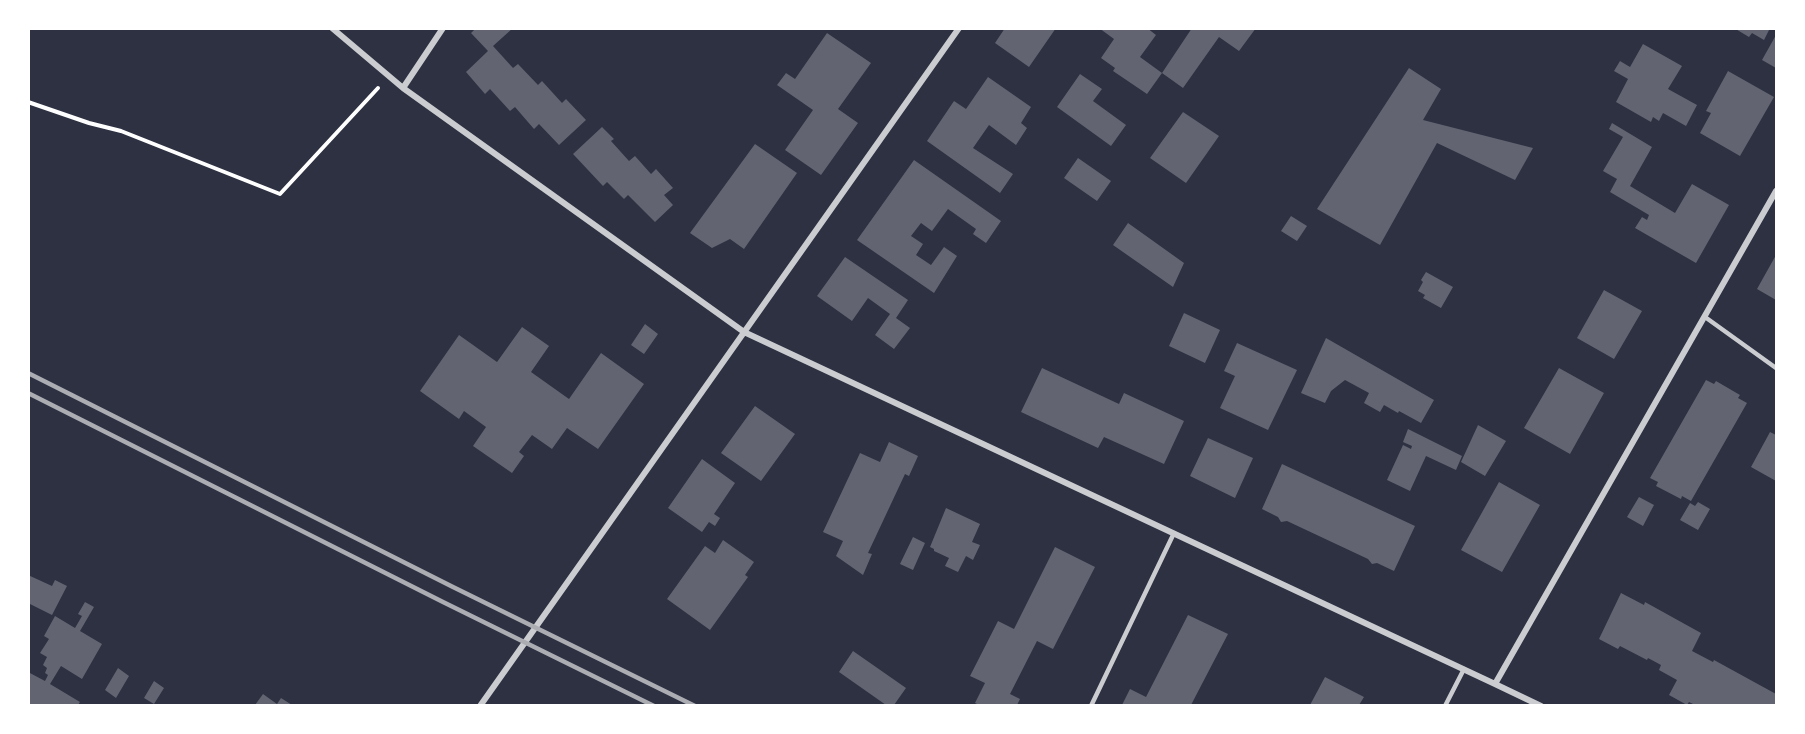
<!DOCTYPE html>
<html>
<head>
<meta charset="utf-8">
<style>
	body { margin:0 }
	#map { position:relative; width:1805px; height:734px; overflow:hidden; background:#2d3142; font-family:"Work Sans",sans-serif }
	canvas { display:block }
	.frame { position:absolute; inset:0; border:30px solid #fff; pointer-events:none }
</style>
</head>
<body>
<div id="map">
<canvas width="1805" height="734"></canvas>
<div class="frame"></div>
</div>
<script>
const context = document.querySelector('canvas').getContext('2d');
context.lineJoin = 'round';
function paint(path, color) { context.fillStyle = color; context.fill(path, 'evenodd'); }
function stroke(path, color, width, dash) { context.strokeStyle = color; context.lineWidth = width; context.lineCap = dash ? 'butt' : 'round'; context.setLineDash(dash || []); context.stroke(path); }
const building = new Path2D(`
	M476,28H513L493,46L513,68L518,64L538,85L542,81L562,103L566,99L586,120L559,145L539,124L534,129L515,107L510,111L490,89L485,94L466,72L488,51L471,33Z
	M1005,28H1056L1029,67L995,43Z
	M1099,28H1147L1156,35L1140,57L1162,73L1147,94L1113,71L1115,68L1101,58L1114,39Z
	M1192,28H1256L1239,51L1219,37L1183,88L1162,73Z
	M1734,28H1770L1764,40L1752,33L1749,37Z
	M827,33L871,63L838,109L858,123L821,175L785,150L813,110L777,85L786,73L795,79Z
	M1776,35V68L1762,60Z
	M1643,44L1682,66L1668,89L1697,105L1686,126L1663,113L1659,121L1653,117L1651,122L1616,102L1628,79L1614,71L1620,61L1630,67Z
	M1409,68L1441,89L1423,120L1533,148L1515,180L1437,143L1380,245L1317,209Z
	M1728,71L1774,97L1740,156L1700,133L1711,113L1706,111Z
	M1080,74L1102,89L1093,101L1126,125L1111,146L1057,107Z
	M988,77L1031,107L1021,123L1027,128L1016,145L989,125L973,148L1013,174L1000,193L927,141L954,101L966,109Z
	M1183,112L1219,136L1186,183L1150,158Z
	M1612,123L1652,147L1630,186L1675,213L1692,184L1729,205L1696,263L1635,228L1642,217L1647,220L1649,215L1610,192L1617,179L1603,171L1623,137L1609,129Z
	M602,127L614,139L611,141L629,161L635,156L651,174L656,169L673,188L664,195L673,205L655,222L628,195L624,199L607,182L603,186L573,154Z
	M755,144L797,173L744,249L730,239L712,248L690,233Z
	M1078,158L1111,181L1097,201L1064,178Z
	M914,160L1001,221L986,243L973,234L976,229L948,209L932,231L921,223L911,236L923,244L916,255L931,265L944,247L957,256L934,293L857,240Z
	M1291,216L1307,226L1297,241L1281,231Z
	M1128,223L1184,263L1173,287L1113,245Z
	M1776,255V300L1757,289Z
	M845,257L908,300L896,318L910,328L894,349L875,335L890,314L868,298L852,321L817,296Z
	M1426,272L1453,287L1441,308L1423,298L1425,295L1418,291L1423,282L1421,280Z
	M1604,290L1642,311L1614,359L1577,338Z
	M1184,313L1220,330L1205,363L1169,346Z
	M645,324L658,334L644,354L631,345Z
	M522,327L549,346L531,372L569,399L601,353L644,384L598,449L567,428L552,449L532,435L519,452L524,456L512,473L473,446L486,427L464,411L459,419L420,391L459,335L497,362Z
	M1326,338L1434,400L1421,423L1399,411L1398,413L1384,405L1380,412L1364,403L1369,393L1345,380L1331,391L1325,403L1301,393Z
	M1237,343L1297,370L1268,430L1220,408L1235,376L1224,371Z
	M1042,368L1119,404L1124,393L1184,421L1164,464L1104,437L1098,448L1021,412Z
	M1559,368L1604,393L1570,454L1524,428Z
	M1706,380L1714,384L1716,381L1740,395L1738,398L1747,403L1691,501L1682,496L1681,499L1656,486L1658,482L1650,478Z
	M755,406L795,434L761,481L721,453Z
	M1478,425L1506,441L1485,476L1461,462Z
	M1408,429L1462,456L1456,470L1426,456L1410,491L1387,480L1403,445L1411,449L1412,446L1403,442Z
	M1770,432L1776,435V481L1751,467Z
	M1208,438L1253,458L1235,498L1190,476Z
	M889,442L918,456L909,476L905,474L868,553L872,554L863,575L836,556L843,541L823,532L860,453L880,462Z
	M702,459L735,483L714,514L720,518L715,526L709,522L702,532L668,508Z
	M1282,464L1415,526L1394,571L1377,563L1372,564L1368,559L1287,521L1281,522L1278,517L1262,509Z
	M1499,482L1540,505L1502,572L1461,550Z
	M1639,497L1654,505L1643,526L1627,517Z
	M1698,502L1710,509L1698,530L1680,520L1690,503L1695,506Z
	M946,508L980,524L972,542L980,545L973,560L966,556L958,572L945,566L949,558L934,551V549L930,547Z
	M913,537L925,543L913,570L900,564Z
	M723,540L754,562L745,575L748,577L710,630L667,599L705,546L715,553Z
	M1055,547L1095,567L1053,649L1037,641L1010,694L1020,699L1017,705H979L975,703L985,683L970,676L998,621L1014,629Z
	M28,575L52,586L55,580L67,586L52,615L28,603Z
	M1621,593L1644,605L1645,602L1701,633L1692,651L1713,662L1714,660L1776,694V705H1695L1689,702L1687,705L1669,695L1677,680L1659,670L1661,665L1648,658L1647,660L1620,646L1618,649L1599,639Z
	M85,602L94,607L80,631L102,644L82,679L61,666L50,684L80,702L78,705H28V672L45,681L48,675L45,673L47,668L43,665L47,657L40,653L49,639L44,636L55,616L75,628L82,616L78,614Z
	M1188,615L1228,634L1191,705H1122L1130,689L1146,697Z
	M853,651L906,688L894,705H886L839,672Z
	M118,668L129,676L116,698L105,690Z
	M1325,677L1364,697L1359,705H1310Z
	M154,681L164,688L154,704L144,698Z
	M263,694L277,704L281,698L292,705H255Z`);
const path = new Path2D(`
	M28,102L89,123L121,131L280,194L378,88`);
const service = new Path2D(`
	M1705,317L1776,368
	M1091,706L1174,533
	M1445,706L1464,669`);
const minor = new Path2D(`
	M332,28L403,88L744,332L1495,684L1776,191
	M403,88L443,28
	M1495,684L1541,706
	M480,706L959,28`);
const rail = new Path2D(`
	M28,373L453,587L695,706
	M28,393L443,602L654,706`);
paint(building, '#626471');
stroke(path, '#fff', 4);
stroke(service, '#caccd0', 4.5);
stroke(minor, '#caccd0', 6);
stroke(rail, '#abadb3', 4.5);
</script>
</body>
</html>
